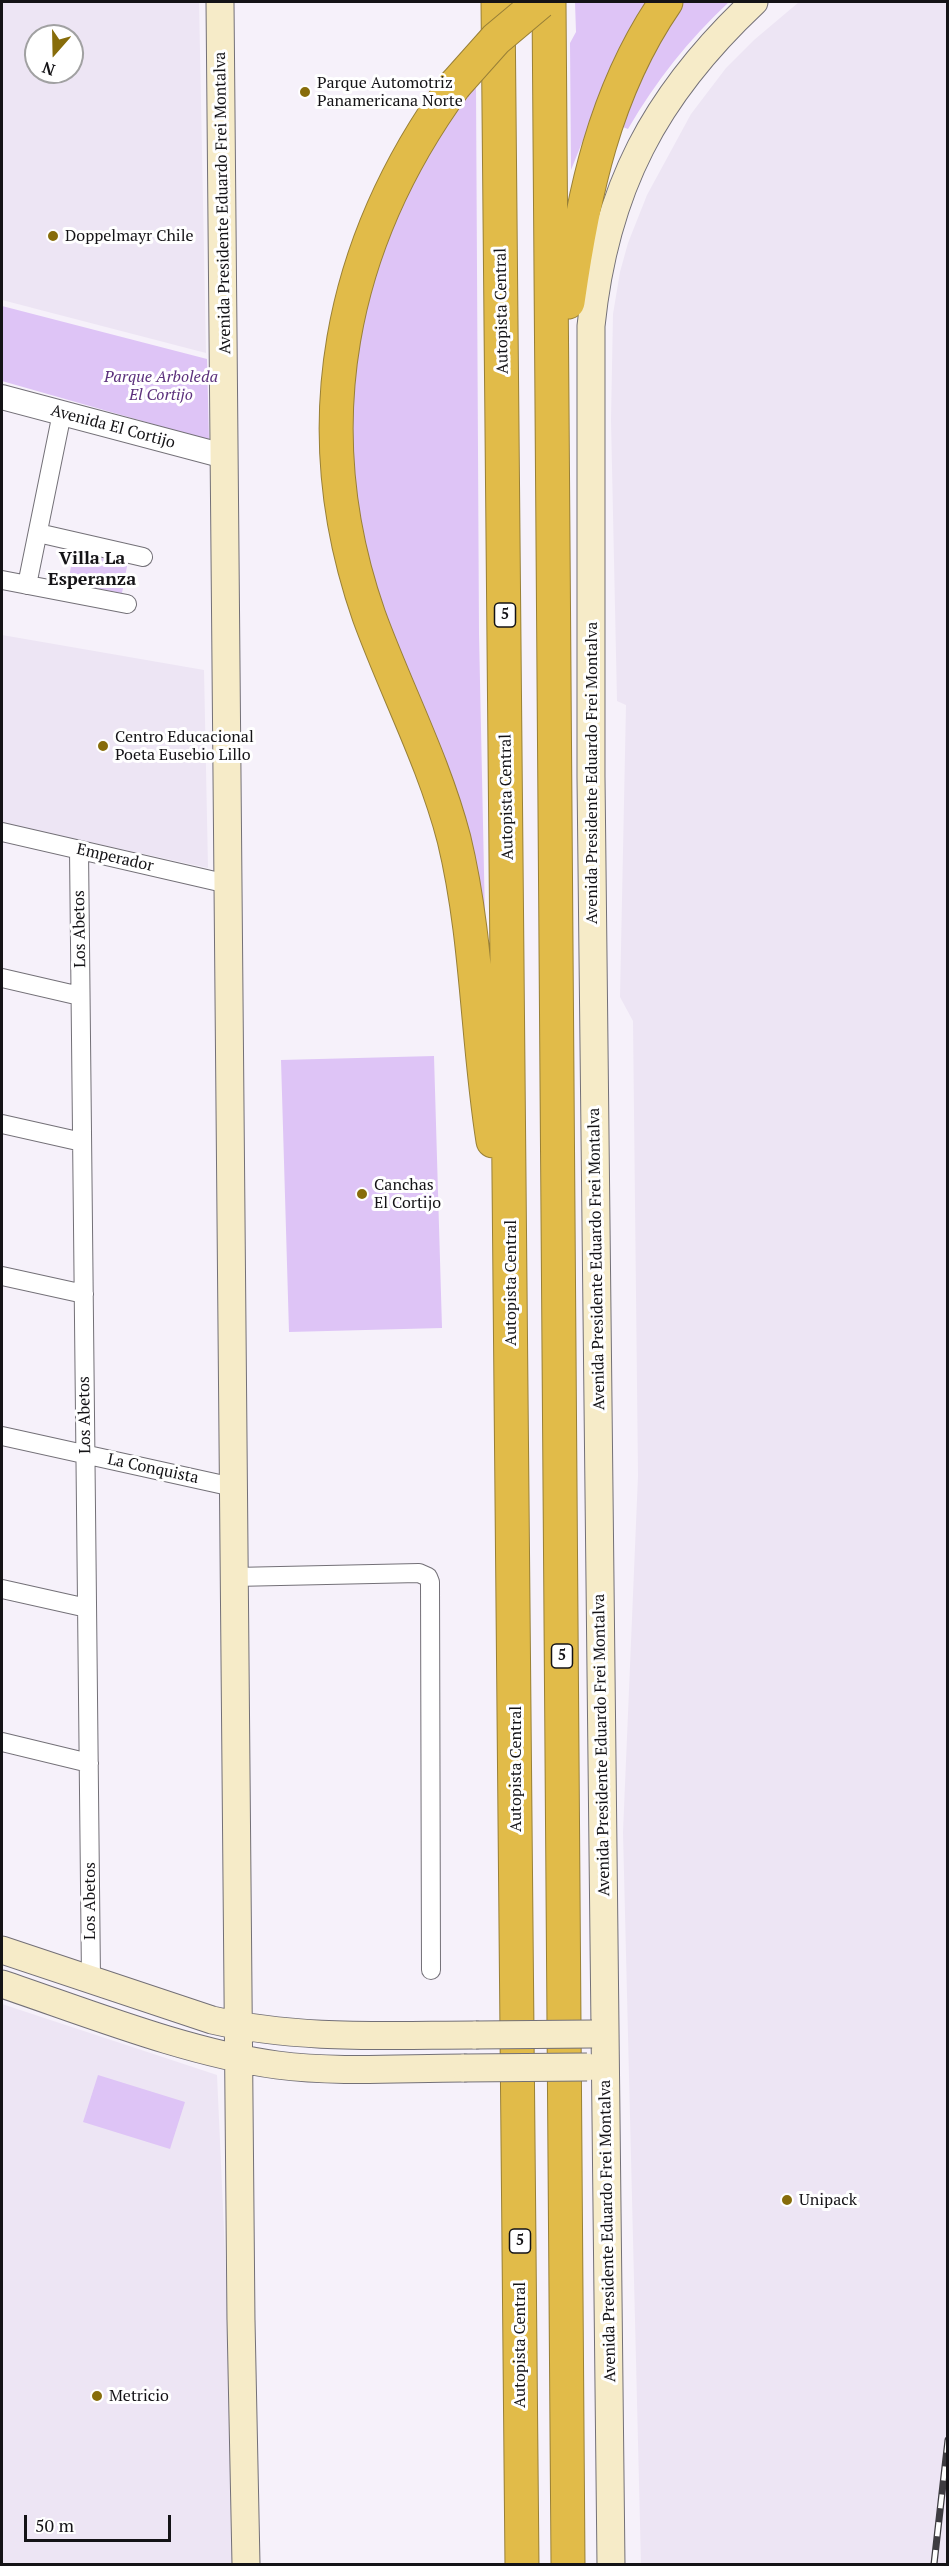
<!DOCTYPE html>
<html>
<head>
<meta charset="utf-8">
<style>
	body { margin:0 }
	#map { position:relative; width:949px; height:2566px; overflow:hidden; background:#f6f1fa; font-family:"PT Serif",serif }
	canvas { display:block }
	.frame { position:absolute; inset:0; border:3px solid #141316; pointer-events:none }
	.north { position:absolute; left:24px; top:24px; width:60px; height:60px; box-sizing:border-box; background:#fff; border:2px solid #a1a1a2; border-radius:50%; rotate:200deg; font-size:16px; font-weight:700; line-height:24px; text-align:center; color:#141316 }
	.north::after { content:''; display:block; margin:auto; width:21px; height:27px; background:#876c0a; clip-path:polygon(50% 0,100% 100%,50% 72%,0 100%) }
	.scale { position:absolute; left:24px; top:2515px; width:147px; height:27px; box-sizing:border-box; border:3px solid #141316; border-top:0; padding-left:8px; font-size:18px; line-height:21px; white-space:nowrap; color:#141316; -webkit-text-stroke:4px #fff; paint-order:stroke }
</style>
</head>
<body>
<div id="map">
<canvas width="949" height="2566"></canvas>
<div class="frame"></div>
<div class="north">N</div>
<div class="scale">50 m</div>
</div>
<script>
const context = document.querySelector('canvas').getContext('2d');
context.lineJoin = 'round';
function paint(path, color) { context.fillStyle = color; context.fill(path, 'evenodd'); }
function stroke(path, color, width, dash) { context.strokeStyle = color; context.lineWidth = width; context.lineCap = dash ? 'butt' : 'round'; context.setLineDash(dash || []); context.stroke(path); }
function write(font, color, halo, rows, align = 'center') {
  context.font = font + ' "PT Serif",serif'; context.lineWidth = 6; context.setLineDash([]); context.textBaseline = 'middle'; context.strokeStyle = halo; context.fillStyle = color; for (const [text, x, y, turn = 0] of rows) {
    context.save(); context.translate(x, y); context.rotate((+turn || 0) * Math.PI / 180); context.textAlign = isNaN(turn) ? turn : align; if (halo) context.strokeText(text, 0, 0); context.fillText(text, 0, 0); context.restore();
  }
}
const built = new Path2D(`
	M2,2H199L206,353L2,300ZM36,36H72V72H36Z
	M799,2H947V2564H641L623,1832L638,1476L633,1021L620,997L626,705L617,701L611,420L613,314L620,272L628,243L647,195L691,114L726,68L754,40Z
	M2,635L204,670L208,868L2,823Z
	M2,2004L217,2075L239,2564H2Z`);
const green = new Path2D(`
	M575,2H647L618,53L571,170L570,43L576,32Z
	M678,2H729C688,40 656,81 628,129L612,123Z
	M476,87L479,634L485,919L374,591L359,530L349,410L358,342L373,269L401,197L461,100Z
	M2,306L207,359L209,440L2,381Z
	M74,550L128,561L122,593L68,583Z
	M434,1056L442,1328L289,1332L281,1060Z
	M98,2075L185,2102L170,2149L83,2122Z`);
const minor = new Path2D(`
	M38,533L143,557
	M2,580L127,604
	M27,585L62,413
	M2,832L228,884
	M79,850L91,1979
	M2,978L80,996
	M2,1124L82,1142
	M2,1276L84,1294
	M2,1436L233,1487
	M234,1577L419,1573L428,1577L430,1582L431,1970
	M2,1589L87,1608
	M2,1742L89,1763`);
const tertiary = new Path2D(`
	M2,397L224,456`);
const secondary = new Path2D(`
	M220,2L241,2320L246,2564
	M2,1950L212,2020C298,2040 388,2035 476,2035
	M2,1984C88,2013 188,2053 277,2065C338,2073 403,2068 464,2068
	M611,2564L591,777V326C605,189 655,95 754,2`);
const motorway = new Path2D(`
	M498,2L522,2564
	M549,2L568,2564
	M455,85C339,244 303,427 369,616C396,690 434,762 454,839C478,938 477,1041 493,1141
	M568,302C583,196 604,92 666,2`);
const rail = new Path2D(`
	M934,2564L948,2440`);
const secondaryBridge = new Path2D(`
	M476,2035L592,2034
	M464,2068L587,2067`);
const motorwayBridge = new Path2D(`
	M455,85L496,39L540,2`);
const markers = [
	[305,92,6,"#876c0a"],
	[53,236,6,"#876c0a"],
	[103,746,6,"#876c0a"],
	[362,1194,6,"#876c0a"],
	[787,2200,6,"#876c0a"],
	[97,2396,6,"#876c0a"]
];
const shields = [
	[505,615,21],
	[562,1656,21],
	[520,2241,21]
];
const shieldNames = [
	["5",505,615],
	["5",562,1656],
	["5",520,2241]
];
const poiNames = [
	["Parque Automotriz",317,83],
	["Panamericana Norte",317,101],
	["Doppelmayr Chile",65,236],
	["Centro Educacional",115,737],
	["Poeta Eusebio Lillo",115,755],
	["Canchas",374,1185],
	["El Cortijo",374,1203],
	["Unipack",799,2200],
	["Metricio",109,2396]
];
const streetNames = [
	["Avenida Presidente Eduardo Frei Montalva",223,203,-91],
	["Autopista Central",502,311,-91],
	["Avenida El Cortijo",113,427,15],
	["Avenida Presidente Eduardo Frei Montalva",592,773,-90],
	["Autopista Central",507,797,-91],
	["Emperador",115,858,13],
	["Los Abetos",80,929,-91],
	["Avenida Presidente Eduardo Frei Montalva",597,1259,-91],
	["Autopista Central",511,1283,-90],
	["Los Abetos",85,1415,-91],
	["La Conquista",153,1469,12],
	["Avenida Presidente Eduardo Frei Montalva",602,1745,-91],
	["Autopista Central",516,1769,-90],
	["Los Abetos",90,1901,-90],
	["Avenida Presidente Eduardo Frei Montalva",608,2231,-91],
	["Autopista Central",520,2345,-90]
];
const parkNames = [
	["Parque Arboleda",161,377],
	["El Cortijo",161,395]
];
const neighbourhoodNames = [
	["Villa La",92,559],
	["Esperanza",92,580]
];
paint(built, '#ede5f4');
paint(green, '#dec4f6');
stroke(minor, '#737077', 20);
stroke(tertiary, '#737077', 26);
stroke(secondary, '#737077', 29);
stroke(motorway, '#998037', 35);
stroke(minor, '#fff', 18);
stroke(tertiary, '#fff', 24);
stroke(secondary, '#f6ebc8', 27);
stroke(motorway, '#e1bb49', 33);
stroke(rail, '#3e3c41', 7);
stroke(rail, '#fff', 4.5, [14]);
stroke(secondaryBridge, '#737077', 29, []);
stroke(motorwayBridge, '#998037', 35, []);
stroke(secondaryBridge, '#f6ebc8', 27);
stroke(motorwayBridge, '#e1bb49', 33);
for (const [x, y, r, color] of markers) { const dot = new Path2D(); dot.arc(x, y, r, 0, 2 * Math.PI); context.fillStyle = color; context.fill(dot); stroke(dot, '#fff', 2); }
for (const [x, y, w] of shields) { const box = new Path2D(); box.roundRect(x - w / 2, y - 12, w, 24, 4.5); context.fillStyle = '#fff'; context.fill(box); stroke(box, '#141316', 1.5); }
write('bold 15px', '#141316', null, shieldNames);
write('16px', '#141316', '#fff', poiNames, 'left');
write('16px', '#141316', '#fff', streetNames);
write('italic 16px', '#5c307c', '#fff', parkNames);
write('bold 18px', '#141316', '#fff', neighbourhoodNames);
</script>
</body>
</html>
